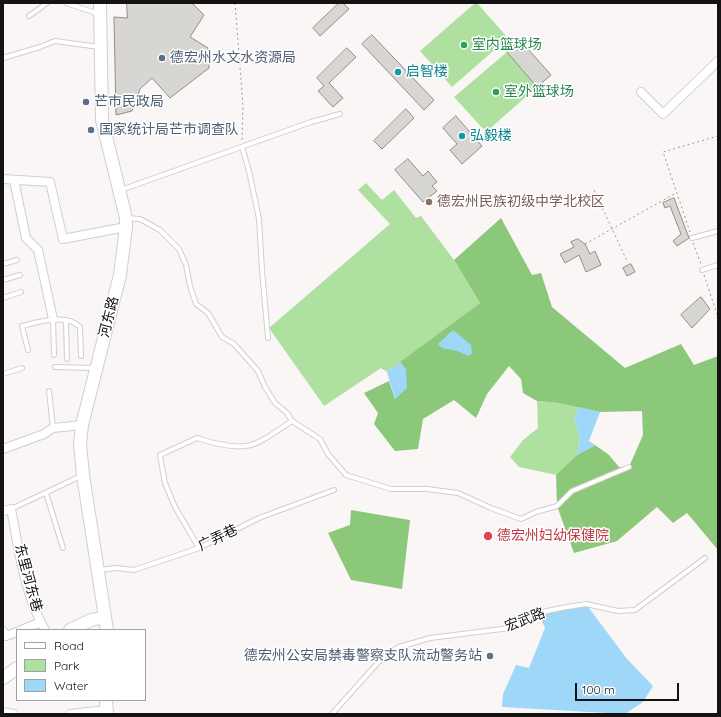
<!DOCTYPE html>
<html>
<head>
<meta charset="utf-8">
<style>
	body { margin:0 }
	#map { position:relative; width:721px; height:717px; overflow:hidden; background:#faf6f5; font-family:Quicksand,sans-serif }
	canvas { display:block }
	.frame { position:absolute; inset:0; border:4px solid #141312; pointer-events:none }
	.legend { position:absolute; left:16px; top:629px; width:130px; height:72px; box-sizing:border-box; background:#fff; border:1px solid #a1a1a0; margin:0; padding:5px 7px; list-style:none; font-size:12px; color:#141312 }
	.legend li { display:flex; align-items:center; gap:8px; height:20px }
	.legend b { width:20px; border:1px solid #a1a1a0 }
	.scale { position:absolute; left:575px; top:683px; width:104px; height:18px; box-sizing:border-box; border:2px solid #141312; border-top:0; padding-left:5px; font-size:12px; line-height:14px; white-space:nowrap; color:#141312; -webkit-text-stroke:3px #fff; paint-order:stroke }
</style>
</head>
<body>
<div id="map">
<canvas width="721" height="717"></canvas>
<div class="frame"></div>
<ul class="legend">
<li><b style="height:5px;background:#fff"></b>Road</li>
<li><b style="height:11px;background:#aee1a0"></b>Park</li>
<li><b style="height:11px;background:#9fd7f8"></b>Water</li>
</ul>
<div class="scale">100 m</div>
</div>
<script>
const context = document.querySelector('canvas').getContext('2d');
context.lineJoin = 'round';
function paint(path, color) { context.fillStyle = color; context.fill(path, 'evenodd'); }
function stroke(path, color, width, dash) { context.strokeStyle = color; context.lineWidth = width; context.lineCap = dash ? 'butt' : 'round'; context.setLineDash(dash || []); context.stroke(path); }
function write(font, color, halo, rows, align = 'center') {
  context.font = font + ' Quicksand,"Noto Sans SC",sans-serif'; context.lineWidth = 3; context.setLineDash([]); context.textBaseline = 'middle'; context.strokeStyle = halo; context.fillStyle = color; for (const [text, x, y, turn = 0] of rows) {
    context.save(); context.translate(x, y); context.rotate((+turn || 0) * Math.PI / 180); context.textAlign = isNaN(turn) ? turn : align; if (halo) context.strokeText(text, 0, 0); context.fillText(text, 0, 0); context.restore();
  }
}
const green = new Path2D(`
	M475,3H477L508,38L452,87L420,51Z
	M507,52L537,87L486,132L454,97Z
	M366,183L382,200L394,190L416,218L421,216L454,260L480,303L387,372L381,368L324,406L269,328L390,224L358,190Z
	M537,401L559,403L579,407L574,421L580,436L577,455L556,475L519,467L510,457L523,440L538,428Z`);
const forest = new Path2D(`
	M501,218L532,275L541,273L552,307L625,368L681,344L694,365L718,356V550L687,513L673,523L657,507L617,541L574,553L557,506L556,475L577,455L595,445L609,455L619,467H629L643,435L642,411L600,412L559,403L537,401L523,393L521,379L509,366L487,394L476,418L454,400L423,419L418,449L395,451L374,424L378,413L364,393L389,381L395,399L406,370L400,362L480,303L454,260Z
	M351,510L410,520L402,589L351,580L328,533L350,525Z`);
const water = new Path2D(`
	M453,330L471,345L472,353L469,356L457,351L442,348L438,344Z
	M400,362L406,370L407,388L395,399L387,372Z
	M579,407L600,412L589,441L595,445L577,455L580,436L574,421Z
	M586,604L627,659L653,686L643,702L625,714L502,707L503,694L516,665L529,668L545,628L538,613Z`);
const building = new Path2D(`
	M127,3H191L194,5L204,15L190,37L208,48L209,68L170,98L152,78L140,89L132,111L116,115L114,17L127,18Z
	M339,3H343L349,9L320,36L313,28Z
	M372,35L434,100L424,110L362,44Z
	M520,40L551,75L537,87L507,52Z
	M347,48L356,57L329,83L343,98L333,107L318,91L324,86L317,78Z
	M406,109L414,118L382,149L374,141Z
	M456,116L482,146L462,164L450,150L457,144L443,128Z
	M408,159L423,176L428,171L437,182L432,186L437,191L423,202L395,170Z
	M674,198L689,238L677,246L673,241L681,234L670,206L665,208L663,203Z
	M578,239L585,244L590,254L595,251L601,265L586,272L579,255L565,263L560,254L574,247L571,242Z
	M631,264L635,272L627,276L623,268Z
	M701,297L710,309L692,328L681,315Z`);
const path = new Path2D(`
	M235,3L243,106L242,140
	M594,190L628,263
	M690,232L663,152L718,136
	M693,243L701,264
	M585,244L676,193
	M704,275L718,317`);
const lane = new Path2D(`
	M66,3L99,14
	M29,16L47,3
	M3,58L40,47L55,41L99,47
	M242,147L249,171L259,219L262,270L268,338
	M121,190L311,122L340,114
	M126,218L140,219L160,230L179,249L186,265L190,286L196,304L208,313L222,337L234,344L258,371L265,387L275,403L287,413L292,421L320,439L328,454L346,475L391,489H427L458,493L491,508L521,519L536,512L557,506L572,491L629,467
	M692,238L718,231
	M3,264L17,260
	M702,270L718,265
	M3,280L20,275
	M3,298L21,292
	M53,319L54,355
	M66,321L67,359
	M28,350L22,326C38,322 67,313 80,327L81,356
	M55,367L95,368
	M3,374L22,368
	M49,391L53,428
	M46,493L63,548
	M11,509L81,476
	M199,548L175,507L165,483L160,455L197,438C212,443 230,448 246,446C261,444 279,429 292,421
	M99,570L116,568L134,570L199,548L259,518L334,490
	M332,714L383,657L399,647L430,638L510,628L538,613L561,608L586,604L618,611L635,610L705,558`);
const street = new Path2D(`
	M641,92L663,114L718,61
	M3,179L50,182L63,239L126,227
	M14,180L26,238L38,250L53,319
	M3,449L44,434L53,428L82,425
	M3,511L11,509C19,549 24,594 45,630
	M21,630L41,622
	M3,631L6,636L17,632
	M3,712L14,714
	M70,714L106,710`);
const secondary = new Path2D(`
	M100,3L102,120L126,218V227L120,275L82,425L80,444L83,475L107,630
	M70,630L91,620L105,617
	M3,678L17,668
	M106,700L107,714`);
const markers = [
	[464,45,4,"#2e9e5b"],
	[162,58,4,"#5c6f8a"],
	[398,72,4,"#0f9aa8"],
	[496,92,4,"#2e9e5b"],
	[86,102,4,"#5c6f8a"],
	[91,130,4,"#5c6f8a"],
	[462,136,4,"#0f9aa8"],
	[429,202,4,"#8d6e63"],
	[488,536,5,"#e0444e"],
	[490,656,4,"#5c6f8a"]
];
const leisureNames = [
	["室内篮球场",472,45],
	["室外篮球场",504,92]
];
const serviceNames = [
	["德宏州水文水资源局",170,58],
	["芒市民政局",94,102],
	["国家统计局芒市调查队",99,130],
	["德宏州公安局禁毒警察支队流动警务站",482,656,"right"]
];
const cultureNames = [
	["启智楼",406,72],
	["弘毅楼",470,136]
];
const educationNames = [
	["德宏州民族初级中学北校区",437,202]
];
const streetNames = [
	["河东路",109,317,-76],
	["广弄巷",218,538,-25],
	["东里河东巷",28,578,75],
	["宏武路",525,620,-21]
];
const healthNames = [
	["德宏州妇幼保健院",497,536]
];
paint(green, '#aee1a0');
paint(forest, '#8bc87a');
paint(water, '#9fd7f8');
paint(building, '#d8d6d3');
stroke(building, '#908e8c', 1);
stroke(lane, '#d1cecc', 6);
stroke(street, '#d1cecc', 10);
stroke(secondary, '#d1cecc', 14);
stroke(path, '#9a9897', 1, [2, 3]);
stroke(lane, '#fff', 4);
stroke(street, '#fff', 8);
stroke(secondary, '#fff', 12);
for (const [x, y, r, color] of markers) { const dot = new Path2D(); dot.arc(x, y, r, 0, 2 * Math.PI); context.fillStyle = color; context.fill(dot); stroke(dot, '#fff', 1.5); }
write('14px', '#27864d', '#fff', leisureNames, 'left');
write('14px', '#4e5e75', '#fff', serviceNames, 'left');
write('14px', '#0d838f', '#fff', cultureNames, 'left');
write('14px', '#785e54', '#fff', educationNames, 'left');
write('14px', '#141312', '#fff', streetNames);
write('14px', '#be3a42', '#fff', healthNames, 'left');
</script>
</body>
</html>
